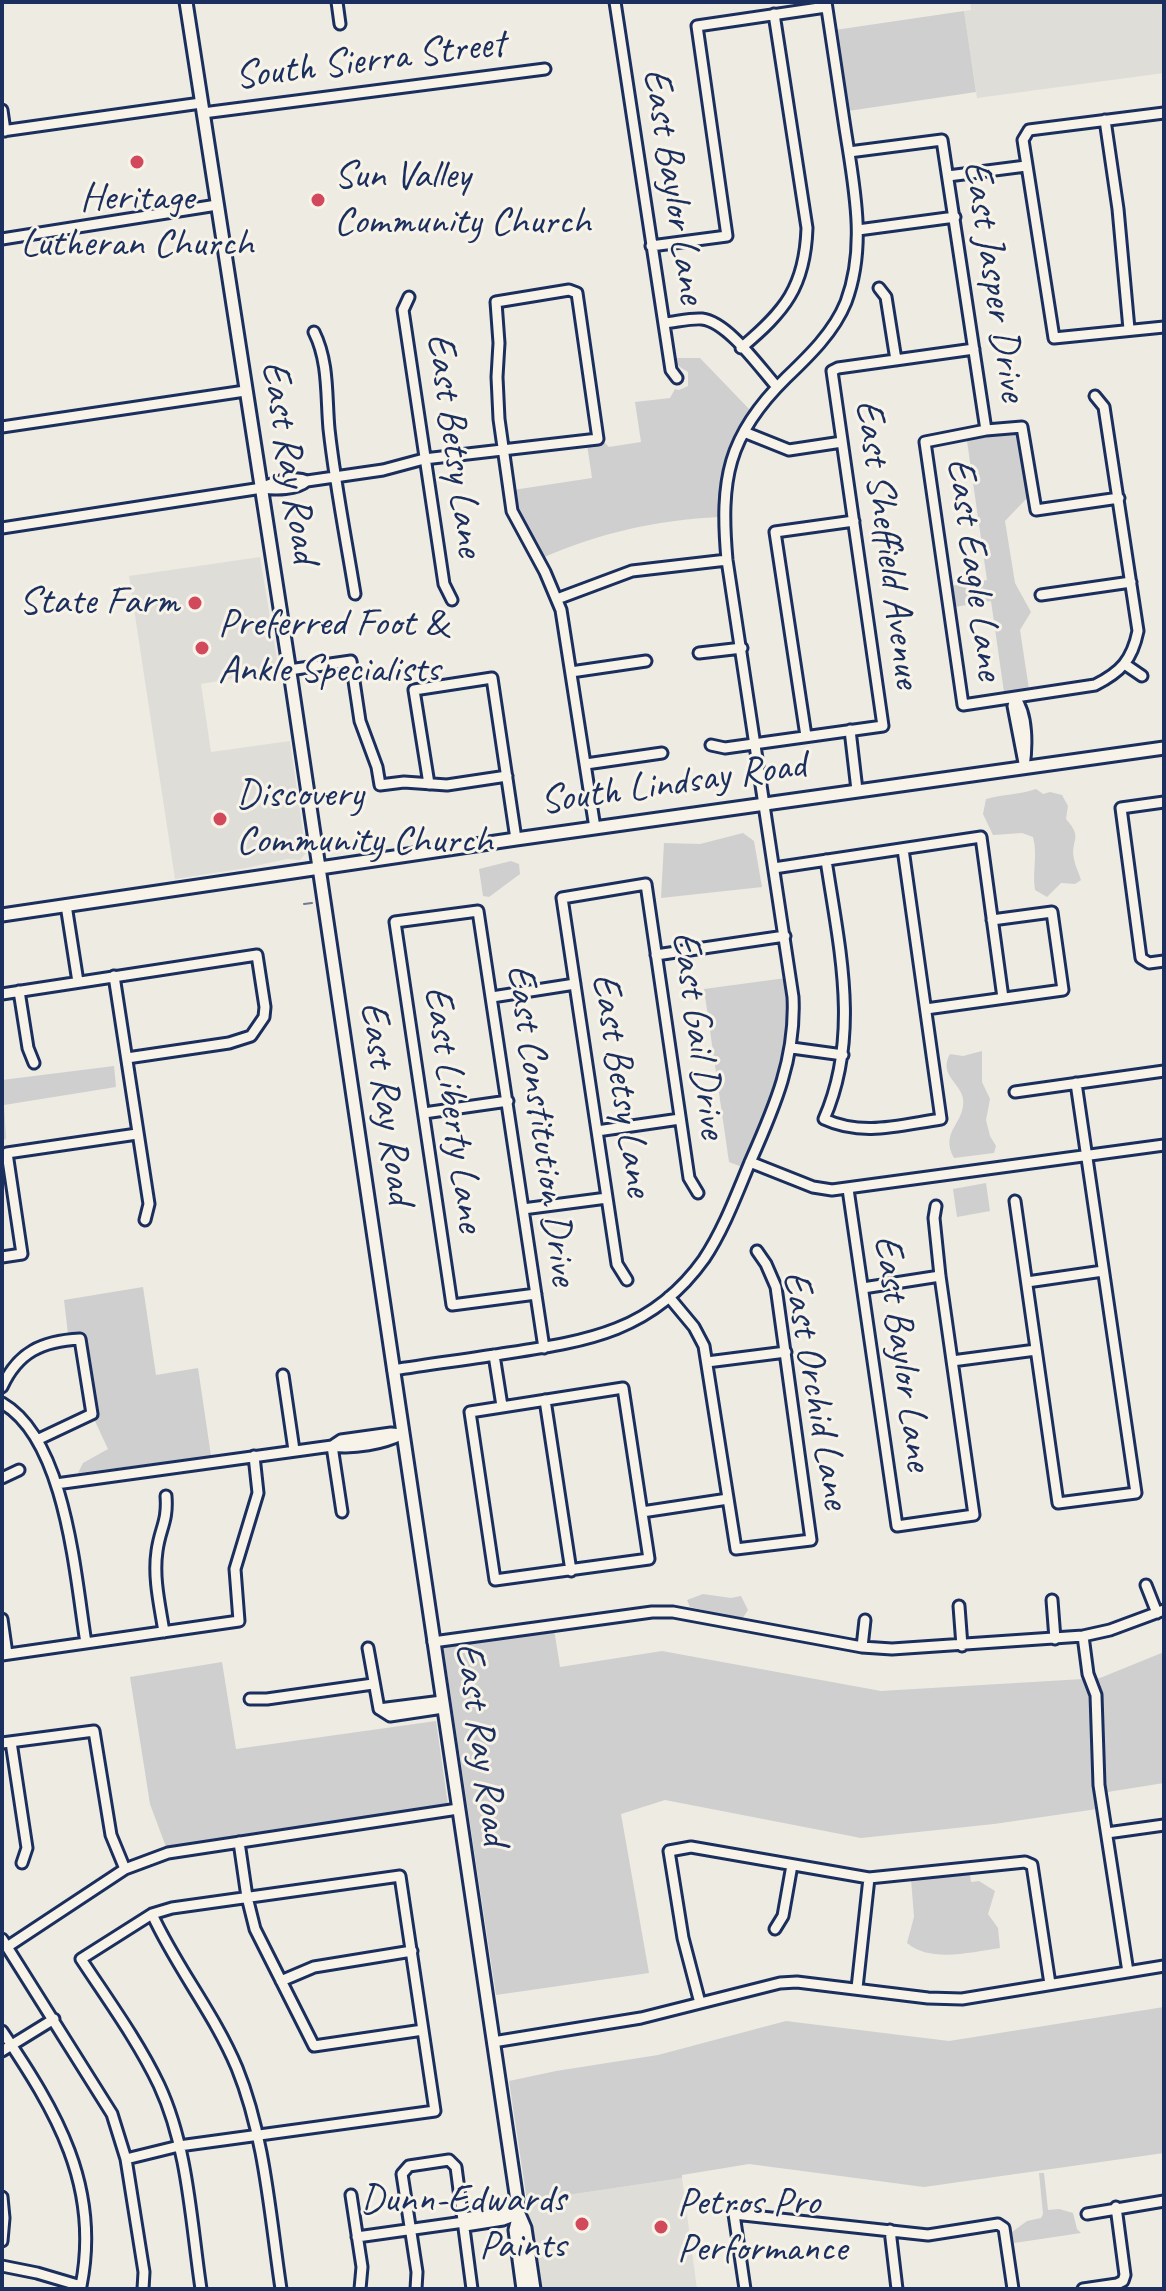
<!DOCTYPE html>
<html>
<head>
<meta charset="utf-8">
<style>
	body { margin:0 }
	#map { position:relative; width:1166px; height:2291px; overflow:hidden; background:#eeebe2; font-family:Caveat,sans-serif }
	canvas { display:block }
	.frame { position:absolute; inset:0; border:4px solid #1b2f5e; pointer-events:none }
</style>
</head>
<body>
<div id="map">
<canvas width="1166" height="2291"></canvas>
<div class="frame"></div>
</div>
<script>
const context = document.querySelector('canvas').getContext('2d');
context.lineJoin = 'round';
function paint(path, color) { context.fillStyle = color; context.fill(path, 'evenodd'); }
function stroke(path, color, width, dash) { context.strokeStyle = color; context.lineWidth = width; context.lineCap = dash ? 'butt' : 'round'; context.setLineDash(dash || []); context.stroke(path); }
function write(font, color, halo, rows, align = 'center') {
  context.font = font + ' Caveat,sans-serif'; context.lineWidth = 6; context.setLineDash([]); context.textBaseline = 'middle'; context.strokeStyle = halo; context.fillStyle = color; for (const [text, x, y, turn = 0] of rows) {
    context.save(); context.translate(x, y); context.rotate((+turn || 0) * Math.PI / 180); context.textAlign = isNaN(turn) ? turn : align; if (halo) context.strokeText(text, 0, 0); context.fillText(text, 0, 0); context.restore();
  }
}
const built = new Path2D(`
	M970,2H1164V73L977,98L964,11L971,10Z
	M260,557L279,671L201,684L211,752L290,741L306,853L300,860L287,859L246,868L175,879L129,576Z
	M682,2178L697,2289H540L527,2201Z`);
const green = new Path2D(`
	M964,11L976,92L848,111L835,30Z
	M672,358H700L750,410C729,442 718,479 719,517C657,520 599,533 542,558L519,515L513,490L592,478L587,444L601,439L609,447L641,442L635,402L670,398L675,389L679,390L688,386V372L675,364Z
	M1022,427L1034,498L1026,499L1005,521L1015,583L1031,612L1020,630L1030,696L1005,699L991,601L948,608L945,587L987,580L966,434Z
	M1036,789L1043,794L1050,792L1062,795L1068,806L1066,819C1084,839 1070,839 1074,859C1075,866 1079,873 1081,880L1075,884L1061,883L1047,897L1035,890C1032,871 1038,856 1033,837L1022,833L993,835L983,814L986,799C1003,794 1018,795 1036,789Z
	M743,833L754,841L762,887L661,898L664,843L700,844Z
	M511,861L519,864L520,874L489,897L483,896L479,869Z
	M786,978C795,1054 772,1100 742,1167L729,1162L704,989Z
	M982,1051V1082L990,1099L986,1120L990,1136L996,1146L994,1153L954,1158C939,1131 966,1123 963,1099C961,1083 938,1075 950,1054L963,1056Z
	M114,1066L116,1087L4,1105L6,1138L2,1143V1080Z
	M986,1183L990,1211L957,1217L953,1189Z
	M143,1287L156,1375L198,1368L211,1456L78,1473L83,1463L108,1449L94,1419L97,1407L84,1333L68,1334L64,1300Z
	M703,1594L731,1598L741,1596L748,1610L742,1619L690,1607L687,1600Z
	M554,1629L560,1667L662,1651L881,1691L1100,1678L1164,1652V1783L1101,1793L1104,1808L994,1824L861,1838L665,1800L621,1814L649,1973L496,1995L443,1646Z
	M222,1662L236,1749L436,1721L448,1805L166,1847L150,1804L130,1677Z
	M970,1874L971,1882L979,1881L995,1891L988,1914L998,1928L1000,1948C972,1952 930,1963 907,1943L914,1917L911,1879Z
	M1164,2007V2153L924,2187L749,2164L682,2175V2178L527,2201L509,2081L556,2071L658,2055L786,2021L949,2041Z
	M1039,2173H1044L1048,2210L1059,2209L1073,2213L1077,2229L1081,2233L1014,2243L1012,2232L1027,2221L1041,2218L1043,2214Z`);
const stream = new Path2D(`
	M304,904L312,903`);
const minor = new Path2D(`
	M337,2L340,24
	M615,2L671,370L677,378
	M2,110L5,131
	M203,113L545,69
	M1164,113L1029,130L1023,140L1054,338L1164,327
	M1105,120L1118,209L1129,329
	M2,131L201,103
	M849,152L942,140L986,430
	M948,176L1026,166
	M858,230L955,217
	M2,239L217,205
	M651,246L727,236L697,26L826,7
	M879,288L886,297L896,360
	M409,297L403,310L444,584L452,600
	M664,323C676,322 690,318 702,319C728,322 760,368 777,387
	M314,332C329,362 326,396 329,429C335,484 346,539 355,594
	M741,348C785,311 805,287 807,228L774,14
	M1095,396L1104,407L1138,631C1132,660 1121,672 1095,685L963,705L925,442L986,430L1022,427L1036,510L1119,498
	M2,427L245,391
	M744,432L789,450L842,442
	M262,488C274,482 294,475 307,481L383,470L424,459L598,439L577,293L569,290L496,302L499,343L497,377L499,419L512,511L545,572L561,610L595,828
	M2,528L262,488C276,490 296,490 307,481
	M1041,595L1131,582
	M557,599L632,571L727,560
	M699,653L742,648
	M1126,665L1142,676
	M289,670L351,661L360,721L377,767L380,785L404,782L447,785L507,776
	M571,672L646,661
	M1015,698C1028,714 1027,747 1024,767
	M1015,698L1013,706L1024,763
	M850,730L857,790
	M806,736L775,532L854,521
	M711,745L725,748L883,726L832,371L838,368L974,349
	M586,764L662,753
	M429,784L414,690L492,678L516,839
	M1164,802L1121,808L1141,958L1149,963L1164,961
	M826,860C839,947 861,1035 824,1119C863,1137 900,1125 941,1119L903,849
	M774,868L981,837L1003,998
	M66,905L78,982
	M656,955L785,936
	M114,976L149,1204L145,1220
	M19,991L28,1048L34,1063
	M2,994L257,955L265,1007L264,1017L251,1036L229,1043L127,1058
	M492,997L575,984
	M926,1009L1063,990L1052,912L992,920
	M792,1048L843,1055
	M1015,1092L1164,1071
	M424,1113L508,1101
	M597,1131L680,1119
	M750,1162L813,1187L832,1190L1164,1145
	M848,1189L897,1526L974,1515L940,1276L934,1218L936,1206
	M1015,1201L1058,1503L1136,1493L1076,1083
	M523,1209L607,1198
	M2,1257L22,1254L7,1153L137,1134
	M627,1280L617,1264L562,898L646,884L689,1178L698,1193
	M1027,1282L1103,1271
	M863,1288L940,1276
	M536,1294L452,1305L395,922L478,911L544,1348
	M669,1297L694,1327L704,1346L736,1549L811,1540L776,1287L766,1264L757,1251
	M494,1355L502,1406
	M952,1361L1036,1350
	M707,1362L786,1352
	M393,1370C431,1364 470,1359 508,1353C588,1341 653,1331 704,1259C724,1229 737,1193 751,1160C775,1106 796,1057 793,997L727,560C720,480 727,436 786,378C809,356 834,332 846,302C867,246 854,186 845,128C839,86 832,44 826,2
	M283,1375L294,1450
	M2,1387C18,1352 42,1341 80,1339L92,1414L39,1439
	M623,1388L649,1559L495,1580L470,1412Z
	M545,1400L571,1571
	M2,1403C66,1440 75,1575 86,1643
	M391,1433L403,1434C383,1444 354,1449 332,1446L341,1440Z
	M2,1478L19,1470
	M56,1484L332,1446L342,1512
	M642,1512L728,1499
	M1146,1585L1157,1613
	M1052,1600L1055,1639
	M959,1606L962,1646
	M2,1619L7,1654
	M164,1632C160,1606 153,1578 157,1551C160,1528 168,1522 166,1496
	M1083,1636L1088,1674L1096,1695L1099,1785L1128,1972
	M433,1642L652,1612H673L862,1647L892,1649L1083,1636L1110,1630L1164,1610
	M862,1647L865,1620
	M368,1648L379,1709
	M2,1655L239,1621L235,1569L258,1493L254,1456
	M250,1699H267L373,1684
	M379,1709L390,1716L443,1708
	M379,1709L442,1701
	M11,1742L27,1848L22,1863
	M2,1743L94,1731L111,1835L125,1869
	M1107,1833L1164,1825
	M239,1842L247,1897L255,1929L314,2046L423,2030
	M152,1914C176,1967 214,2013 237,2068C265,2137 270,2216 281,2289
	M775,1929L783,1916L792,1865
	M2,1939L112,2114L126,2159L144,2272L143,2289
	M7,1947L125,1869L168,1853L458,1809
	M281,1981L314,1967L412,1951
	M857,1988L869,1878
	M700,2003L683,1938L669,1851L691,1847L869,1878L1025,1862L1032,1865L1050,1984
	M2,2031C56,2111 101,2186 81,2286L37,2273L2,2266
	M493,2042L641,2018L780,1983L797,1982L928,1998L962,1999L1164,1966
	M2,2051L54,2019
	M126,2159L179,2146L435,2111L400,1876L172,1908L152,1914L81,1959C108,2000 138,2041 159,2085C188,2147 191,2222 201,2289
	M351,2195L362,2267L360,2289
	M2,2197L4,2218L2,2241
	M1087,2214L1164,2201
	M464,2218L502,2212L515,2213
	M465,2226L503,2220L519,2214
	M890,2230L897,2289
	M357,2237L464,2222
	M416,2289L417,2272L402,2174L409,2166L449,2160L456,2167L472,2289
	M745,2289L734,2214L928,2235L998,2224L1004,2228L1013,2289
	M1083,2289L1117,2284L1123,2281L1125,2275L1116,2207`);
const major = new Path2D(`
	M186,2L291,679L519,2214L525,2228L534,2289
	M2,915L516,839L1164,748
	M519,2214L515,2230L523,2289`);
const markers = [
	[137,162,8,"#d1495b"],
	[318,200,8,"#d1495b"],
	[195,603,8,"#d1495b"],
	[202,648,8,"#d1495b"],
	[220,819,8,"#d1495b"],
	[582,2224,8,"#d1495b"],
	[661,2227,8,"#d1495b"]
];
const streetNames = [
	["South Sierra Street",370,61,-7],
	["East Baylor Lane",673,186,81],
	["East Jasper Drive",994,281,81],
	["East Betsy Lane",454,445,82],
	["East Ray Road",289,462,81],
	["East Sheffield Avenue",887,544,82],
	["East Eagle Lane",974,569,82],
	["South Lindsay Road",673,784,-8],
	["East Gail Drive",698,1035,82],
	["East Betsy Lane",621,1085,81],
	["East Ray Road",386,1103,82],
	["East Liberty Lane",453,1109,82],
	["East Constitution Drive",541,1125,82],
	["East Baylor Lane",902,1353,82],
	["East Orchid Lane",815,1390,80],
	["East Ray Road",481,1744,82]
];
const poiNames = [
	["Sun Valley",334,177],
	["Community Church",334,223],
	["Heritage",137,199,"center"],
	["Lutheran Church",137,245,"center"],
	["State Farm",179,603,"right"],
	["Preferred Foot &",218,625],
	["Ankle Specialists",218,671],
	["Discovery",236,796],
	["Community Church",236,842],
	["Dunn-Edwards",566,2201,"right"],
	["Paints",566,2247,"right"],
	["Petros Pro",677,2204],
	["Performance",677,2250]
];
paint(built, '#deddd8');
paint(green, '#cfcfcf');
stroke(stream, '#6e7992', 2);
stroke(minor, '#1b2f5e', 15);
stroke(major, '#1b2f5e', 17);
stroke(minor, '#f7f3e8', 9);
stroke(major, '#f7f3e8', 11);
for (const [x, y, r, color] of markers) { const dot = new Path2D(); dot.arc(x, y, r, 0, 2 * Math.PI); context.fillStyle = color; context.fill(dot); stroke(dot, '#f7f3e8', 3); }
write('40px', '#1b2f5e', '#f7f3e8', streetNames);
write('40px', '#1b2f5e', '#f7f3e8', poiNames, 'left');
</script>
</body>
</html>
